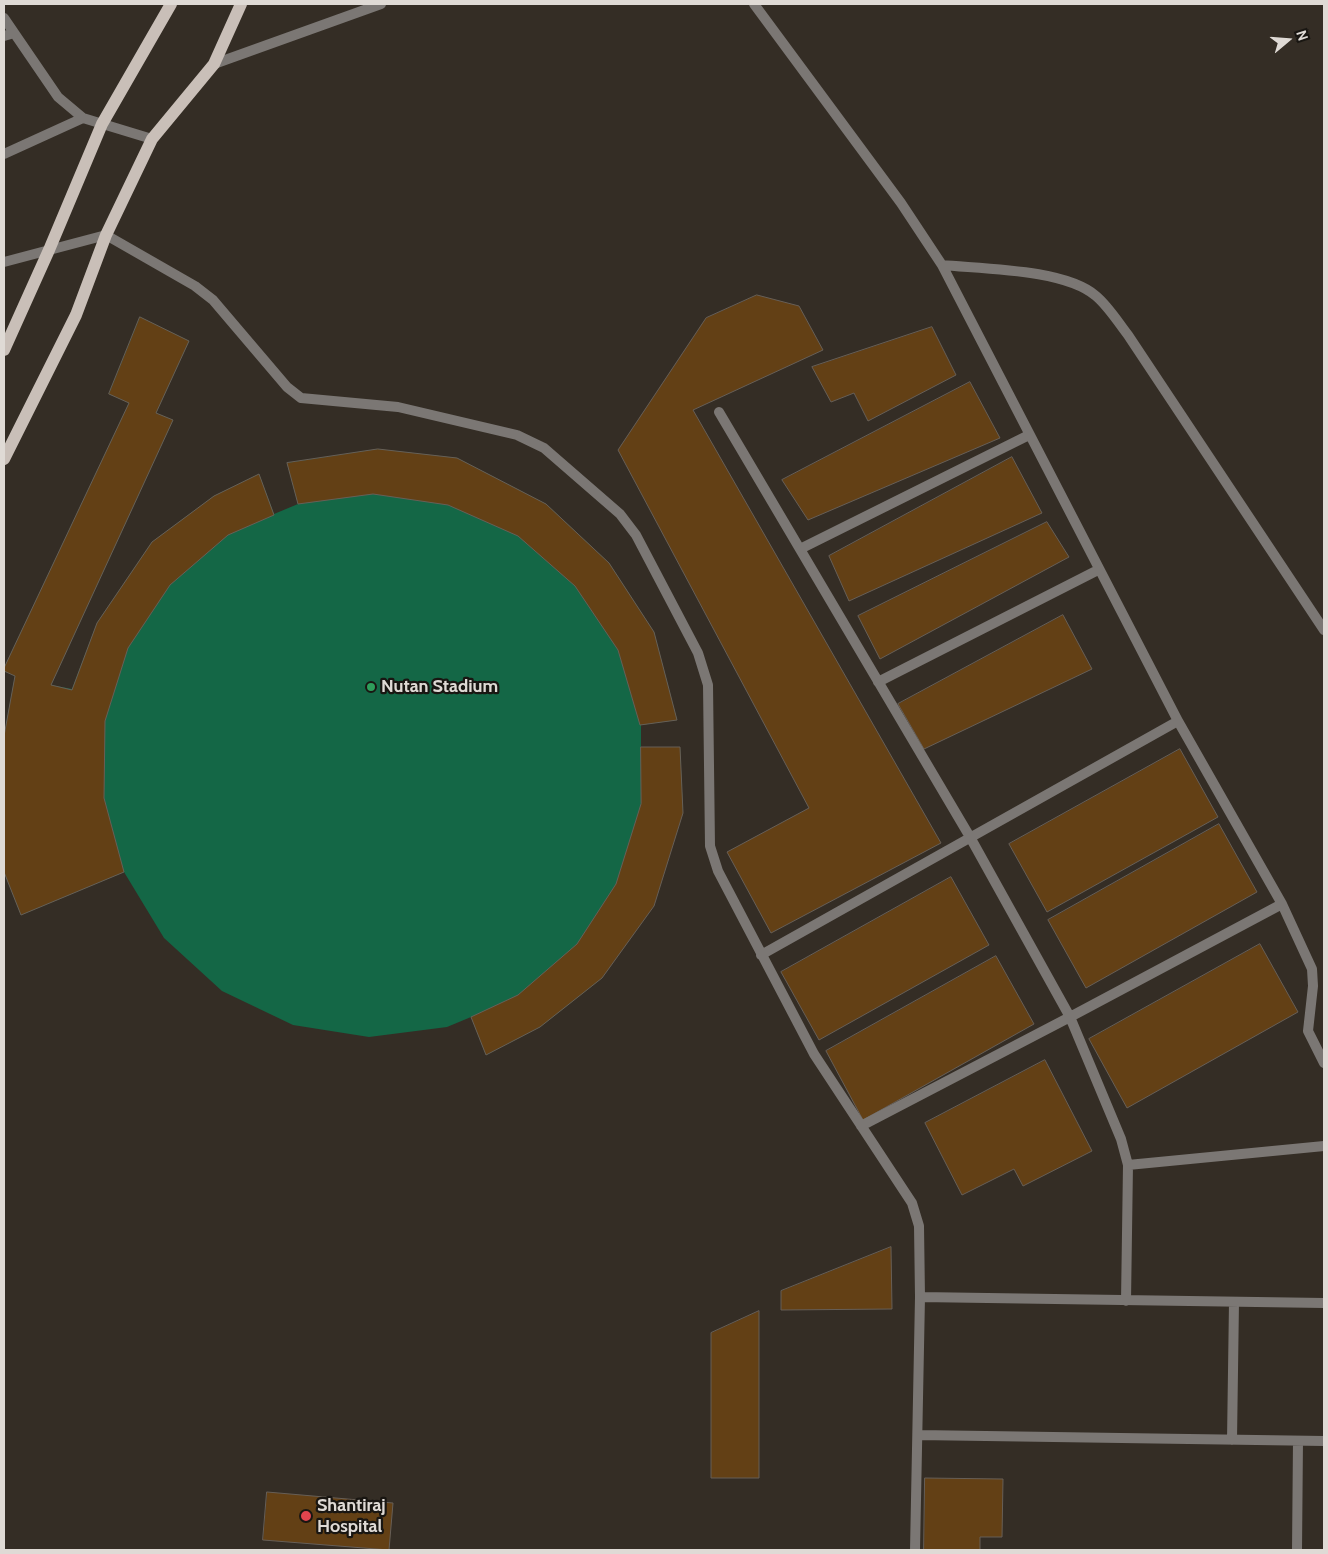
<!DOCTYPE html>
<html>
<head>
<meta charset="utf-8">
<style>
	body { margin:0 }
	#map { position:relative; width:1328px; height:1554px; overflow:hidden; background:#342d25; font-family:Cabin,sans-serif }
	canvas { display:block }
	.frame { position:absolute; inset:0; border:5px solid #dfdad5; pointer-events:none }
	.north { position:absolute; left:1263px; top:15px; width:50px; height:50px; -webkit-text-stroke:4px #191612; paint-order:stroke; rotate:72deg; font-size:14px; font-weight:700; line-height:20px; text-align:center; color:#dfdad5 }
	.north::after { content:''; display:block; margin:auto; width:18px; height:22px; background:#dfdad5; clip-path:polygon(50% 0,100% 100%,50% 72%,0 100%) }
</style>
</head>
<body>
<div id="map">
<canvas width="1328" height="1554"></canvas>
<div class="frame"></div>
<div class="north">N</div>
</div>
<script>
const context = document.querySelector('canvas').getContext('2d');
context.lineJoin = 'round';
function paint(path, color) { context.fillStyle = color; context.fill(path, 'evenodd'); }
function stroke(path, color, width, dash) { context.strokeStyle = color; context.lineWidth = width; context.lineCap = dash ? 'butt' : 'round'; context.setLineDash(dash || []); context.stroke(path); }
function write(font, color, halo, rows, align = 'center') {
  context.font = font + ' Cabin,sans-serif'; context.lineWidth = 4.5; context.setLineDash([]); context.textBaseline = 'middle'; context.strokeStyle = halo; context.fillStyle = color; for (const [text, x, y, turn = 0] of rows) {
    context.save(); context.translate(x, y); context.rotate((+turn || 0) * Math.PI / 180); context.textAlign = isNaN(turn) ? turn : align; if (halo) context.strokeText(text, 0, 0); context.fillText(text, 0, 0); context.restore();
  }
}
const green = new Path2D(`
	M140,317L189,341L156,413L173,420L51,685L72,689L97,623L152,542L214,496L259,474L274,514L298,504L287,463L378,449L457,458L546,504L609,563L654,632L677,720L641,725V747H680L683,813L602,978L540,1027L486,1055L471,1017L447,1027L369,1037L293,1025L222,991L164,938L124,872L21,915L4,872V736L15,676L4,671V668L129,403L109,394Z`);
const building = new Path2D(`
	M757,295L799,306L823,350L693,410L941,843L771,933L727,852L809,808L618,450L706,318Z
	M140,317L189,341L156,413L173,420L51,685L72,690L97,623L152,542L214,496L259,474L274,515L228,535L170,585L128,648L105,721L104,798L124,872L21,915L4,872V736L15,676L4,671V668L129,403L109,394Z
	M932,327L956,375L868,421L854,393L831,402L812,367Z
	M970,382L1000,438L808,520L782,480Z
	M378,449L457,458L546,504L609,563L654,632L677,720L640,725L618,650L575,586L518,536L448,505L373,494L298,504L287,463Z
	M1012,457L1042,513L849,601L829,556Z
	M1047,522L1069,557L880,659L858,616Z
	M1063,615L1092,669L924,749L898,704Z
	M641,747H680L683,813L654,906L602,978L540,1027L486,1055L471,1017L518,995L577,944L616,884L641,804Z
	M1180,749L1218,817L1047,912L1009,844Z
	M1219,824L1257,892L1086,988L1048,920Z
	M951,877L989,945L819,1040L781,972Z
	M1260,944L1298,1012L1127,1108L1089,1039Z
	M996,956L1034,1024L863,1120L826,1051Z
	M1045,1060L1092,1151L1023,1186L1014,1169L962,1195L925,1123Z
	M891,1247L892,1309L781,1310V1291Z
	M759,1311V1478H711V1333Z
	M925,1478L1003,1479L1002,1537H980V1550H924Z
	M267,1492L393,1503L389,1550L263,1540Z`);
const street = new Path2D(`
	M754,4L901,203L942,265L1178,721L1282,904L1312,969L1313,986L1308,1031L1324,1063
	M4,18L58,97L83,118L152,139
	M4,36L14,33
	M214,64L381,4
	M4,154L83,118
	M4,262L106,235L195,286L213,300L287,387L301,398L398,407L517,435L544,448L620,514L636,535L698,653L708,685L710,846L718,871L814,1054L912,1203L919,1226L920,1297L915,1550
	M942,265C983,269 1065,269 1096,296C1108,306 1118,322 1128,335L1324,630
	M719,412L970,837L1070,1017L1121,1139L1128,1165L1126,1301
	M800,549L1029,435
	M878,682L1098,570
	M761,955L1178,721
	M861,1126L1070,1017L1282,904
	M1128,1165L1324,1146
	M920,1297L1324,1303
	M918,1435L1324,1441
	M1232,1440L1234,1302
	M1297,1550L1298,1441`);
const primary = new Path2D(`
	M4,350L49,250L102,124L171,4
	M4,459L76,315L106,235L152,139L214,64L241,4`);
const markers = [
	[371,687,5,"#2e9e5b"],
	[306,1516,6,"#e0444e"]
];
const poiNames = [
	["Nutan Stadium",381,687],
	["Shantiraj",317,1506],
	["Hospital",317,1527]
];
paint(green, '#146746');
paint(building, '#634015');
stroke(building, '#675f57', 1);
stroke(street, '#7b7774', 10);
stroke(primary, '#c9bfb8', 12);
for (const [x, y, r, color] of markers) { const dot = new Path2D(); dot.arc(x, y, r, 0, 2 * Math.PI); context.fillStyle = color; context.fill(dot); stroke(dot, '#191612', 2); }
write('bold 18px', '#dfdad5', '#191612', poiNames, 'left');
</script>
</body>
</html>
